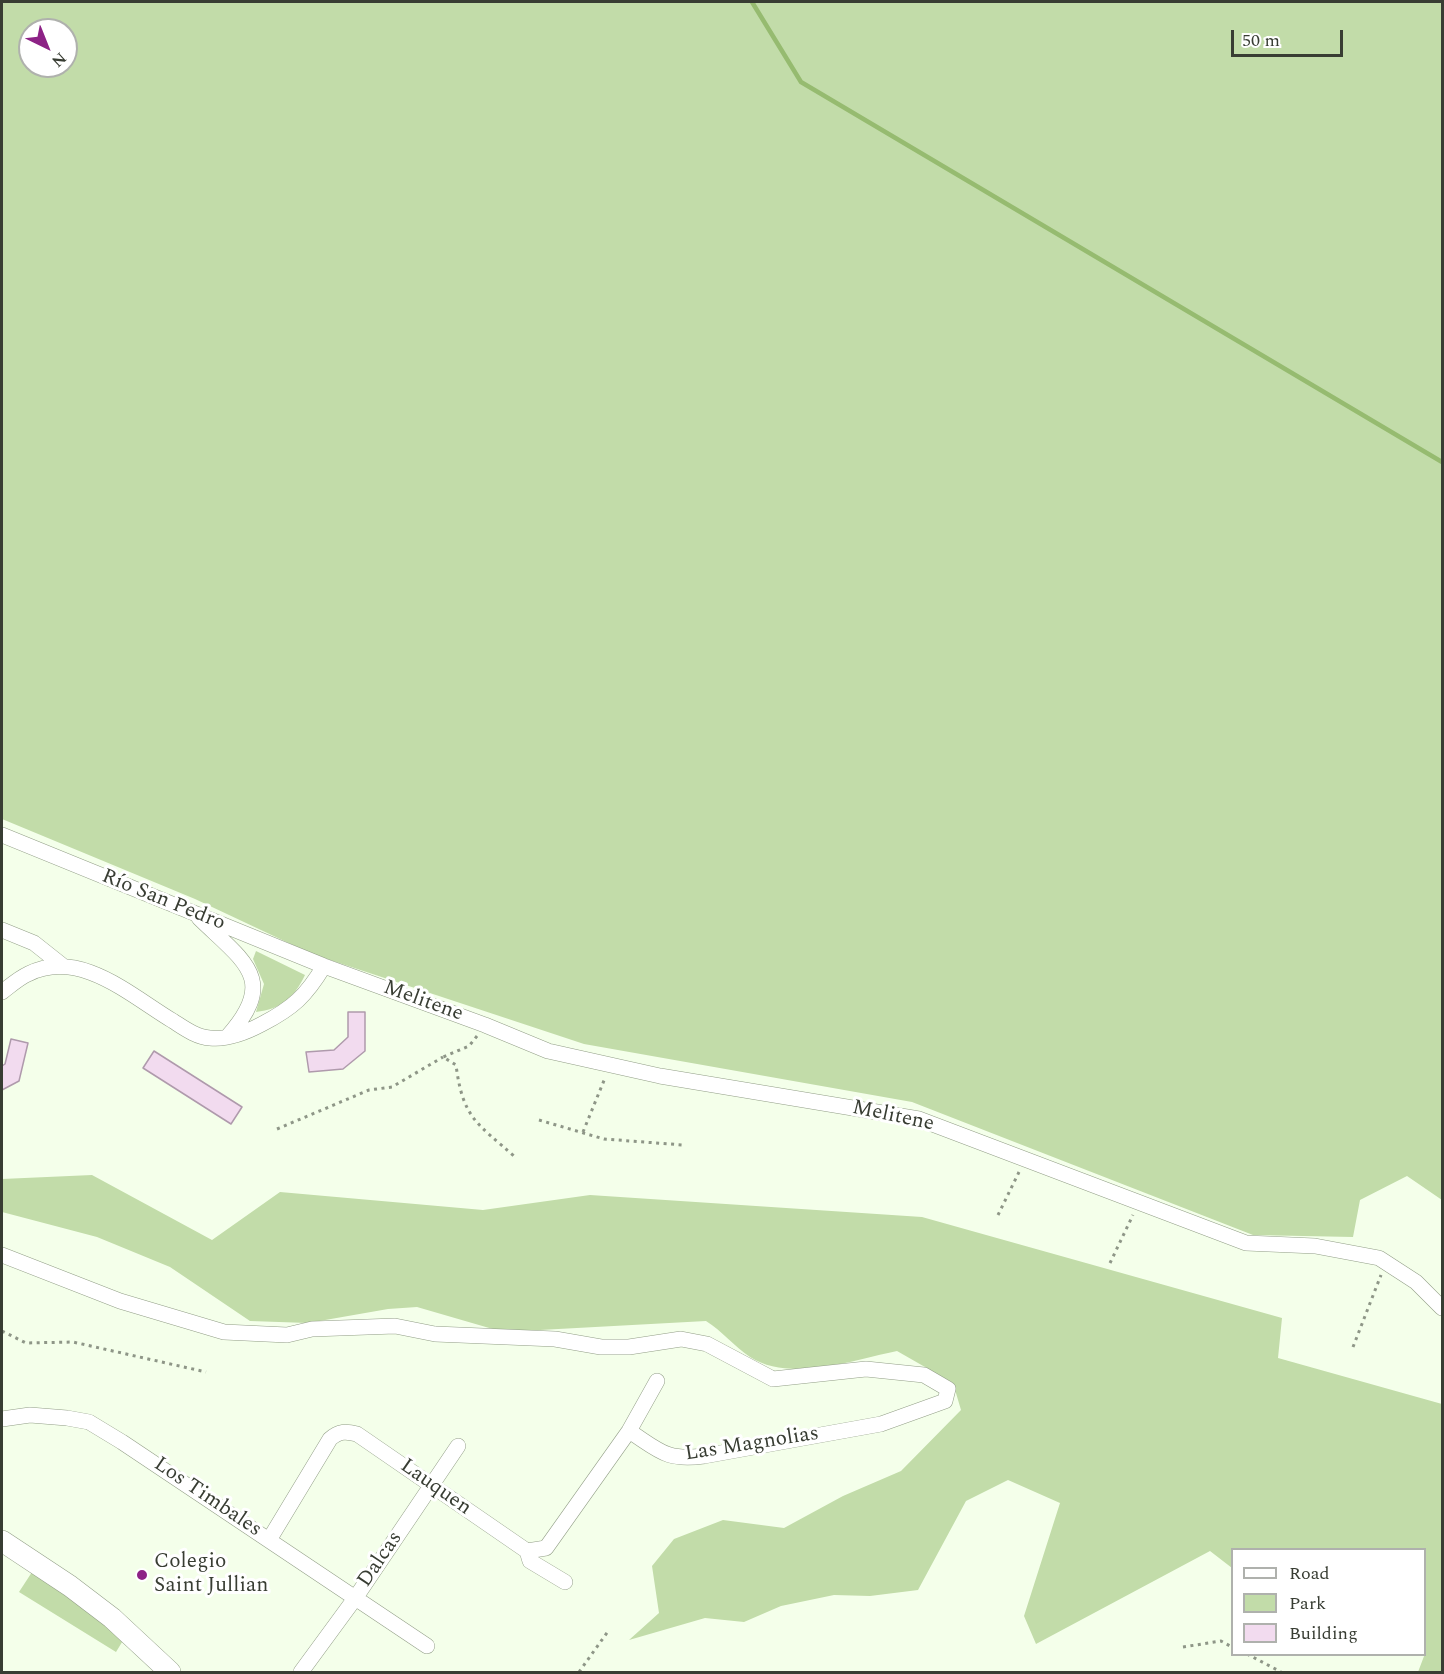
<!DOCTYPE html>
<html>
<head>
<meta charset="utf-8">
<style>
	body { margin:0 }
	#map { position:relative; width:1444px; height:1674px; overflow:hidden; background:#f4ffea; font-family:Spectral,serif }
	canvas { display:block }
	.frame { position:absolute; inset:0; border:3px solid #383d33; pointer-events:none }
	.legend { position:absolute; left:1231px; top:1548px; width:195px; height:108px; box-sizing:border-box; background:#fff; border:2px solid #afb1ad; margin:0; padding:8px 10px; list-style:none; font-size:18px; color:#383d33 }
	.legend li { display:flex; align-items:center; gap:12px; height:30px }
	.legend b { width:30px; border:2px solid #afb1ad }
	.north { position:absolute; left:18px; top:18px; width:60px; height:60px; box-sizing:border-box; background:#fff; border:2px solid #afb1ad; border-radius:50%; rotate:137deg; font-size:16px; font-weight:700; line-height:24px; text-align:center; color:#383d33 }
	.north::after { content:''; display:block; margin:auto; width:21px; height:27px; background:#8d2286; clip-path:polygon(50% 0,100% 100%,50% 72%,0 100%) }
	.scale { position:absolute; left:1231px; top:30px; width:112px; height:27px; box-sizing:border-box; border:3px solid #383d33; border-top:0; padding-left:8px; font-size:18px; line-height:21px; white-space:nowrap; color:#383d33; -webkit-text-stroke:4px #fff; paint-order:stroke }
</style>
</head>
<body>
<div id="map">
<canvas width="1444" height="1674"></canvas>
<div class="frame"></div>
<ul class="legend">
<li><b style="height:8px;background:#fff"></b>Road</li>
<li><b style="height:16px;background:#c2dca9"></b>Park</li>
<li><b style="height:16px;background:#f2dbef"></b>Building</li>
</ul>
<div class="north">N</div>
<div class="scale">50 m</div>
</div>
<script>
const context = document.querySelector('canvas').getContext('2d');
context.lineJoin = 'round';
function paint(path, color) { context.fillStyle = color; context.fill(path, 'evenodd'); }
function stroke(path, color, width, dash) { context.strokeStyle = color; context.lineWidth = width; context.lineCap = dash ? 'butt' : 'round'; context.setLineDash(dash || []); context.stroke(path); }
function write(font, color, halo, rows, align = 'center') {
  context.font = font + ' Spectral,serif'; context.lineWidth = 6; context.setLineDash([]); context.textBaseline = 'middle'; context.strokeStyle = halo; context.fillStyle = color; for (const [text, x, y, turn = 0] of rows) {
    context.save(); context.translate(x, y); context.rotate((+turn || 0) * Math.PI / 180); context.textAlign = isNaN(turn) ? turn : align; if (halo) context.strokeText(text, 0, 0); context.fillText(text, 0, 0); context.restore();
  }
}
const green = new Path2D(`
	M2,2H1442V1200L1407,1176L1360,1200L1353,1237L1253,1235L912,1102L584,1044L312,954L195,899L2,819ZM30,30H66V66H30Z
	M256,951L305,975C294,998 281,1009 256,1012L264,984L253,959Z
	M92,1175L212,1240L280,1192L483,1210L590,1195L922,1217L1282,1318L1278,1358L1442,1404V1672H1418L1426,1651L1424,1550H1232V1568L1210,1551L1036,1644L1024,1616L1060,1503L1008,1480L966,1501L918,1590L870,1596L834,1595L781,1606L744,1622L705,1618L629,1640L659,1613L652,1566L674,1539L723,1520L784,1528L843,1496L901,1471L961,1410L953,1383L897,1351C853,1360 791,1383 750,1357C734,1346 722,1331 706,1321L503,1332L417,1307L388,1309L308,1323L250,1321L170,1267L97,1237L2,1212V1179Z
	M34,1569L127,1634L116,1652L19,1592Z`);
const stream = new Path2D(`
	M752,2L801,82L1442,462`);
const building = new Path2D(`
	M348,1012H365V1051L343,1069L309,1072L306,1052L334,1050L348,1037Z
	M11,1039L28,1043L19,1081L2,1090V1066L5,1064Z
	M154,1051L242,1107L231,1124L143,1068Z`);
const path = new Path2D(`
	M477,1036L469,1046L443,1057L456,1065C463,1119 477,1123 515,1157
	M539,1120L604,1139L683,1145
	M277,1129L369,1090L392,1087L443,1057
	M583,1132L605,1078
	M998,1215L1019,1172
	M1110,1263L1133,1215
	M2,1331L26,1343L73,1342L206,1372
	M1353,1347L1381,1275
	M1183,1647L1221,1641L1232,1647
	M1247,1654L1281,1672
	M579,1672L609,1630`);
const street = new Path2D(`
	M2,835L324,966L485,1025L548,1051L660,1076L919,1119L1246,1243L1315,1246L1379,1258L1416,1282L1442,1308
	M199,918C243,961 279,979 228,1036
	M2,930L34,943L63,966
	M2,992C10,986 19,978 28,974C80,948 131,996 173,1021C184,1028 196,1037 210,1038C227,1040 247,1032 262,1024C293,1008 306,996 324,966
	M2,1255L120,1301L224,1332L287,1335L312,1329L395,1326L435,1334L555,1339L601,1347H629L681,1339L707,1344L773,1379L866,1369L924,1375L948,1389L945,1401L881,1424L704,1456C666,1461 660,1451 629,1431
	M2,1419L30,1415L67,1418L89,1422L122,1442L427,1646
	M269,1540L330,1439C339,1431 346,1431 357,1434L527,1551
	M527,1551L546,1548L629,1431L657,1381
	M527,1551L530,1561L565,1582
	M301,1672L356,1597L458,1446`);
const secondary = new Path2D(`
	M2,1541L70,1586L112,1618L170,1672`);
const markers = [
	[142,1575,6,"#8d2286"]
];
const streetNames = [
	["Río San Pedro",163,901,22],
	["Melitene",423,1002,20],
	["Melitene",893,1117,12],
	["Las Magnolias",752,1445,-9],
	["Lauquen",435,1488,35],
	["Los Timbales",207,1498,34],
	["Dalcas",381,1560,-56]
];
const poiNames = [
	["Colegio",154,1563],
	["Saint Jullian",154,1587]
];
paint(green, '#c2dca9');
stroke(stream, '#96bb70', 4.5);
paint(building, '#f2dbef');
stroke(building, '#af9aac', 1.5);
stroke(street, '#929e87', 16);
stroke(secondary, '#929e87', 22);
stroke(path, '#8e9687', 3, [3, 4.5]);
stroke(street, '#fff', 15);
stroke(secondary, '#fff', 21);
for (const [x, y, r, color] of markers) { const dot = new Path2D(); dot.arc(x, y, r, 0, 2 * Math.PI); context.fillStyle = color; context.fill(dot); stroke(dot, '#fff', 2); }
write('21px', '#383d33', '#fff', streetNames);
write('21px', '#383d33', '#fff', poiNames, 'left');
</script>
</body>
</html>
